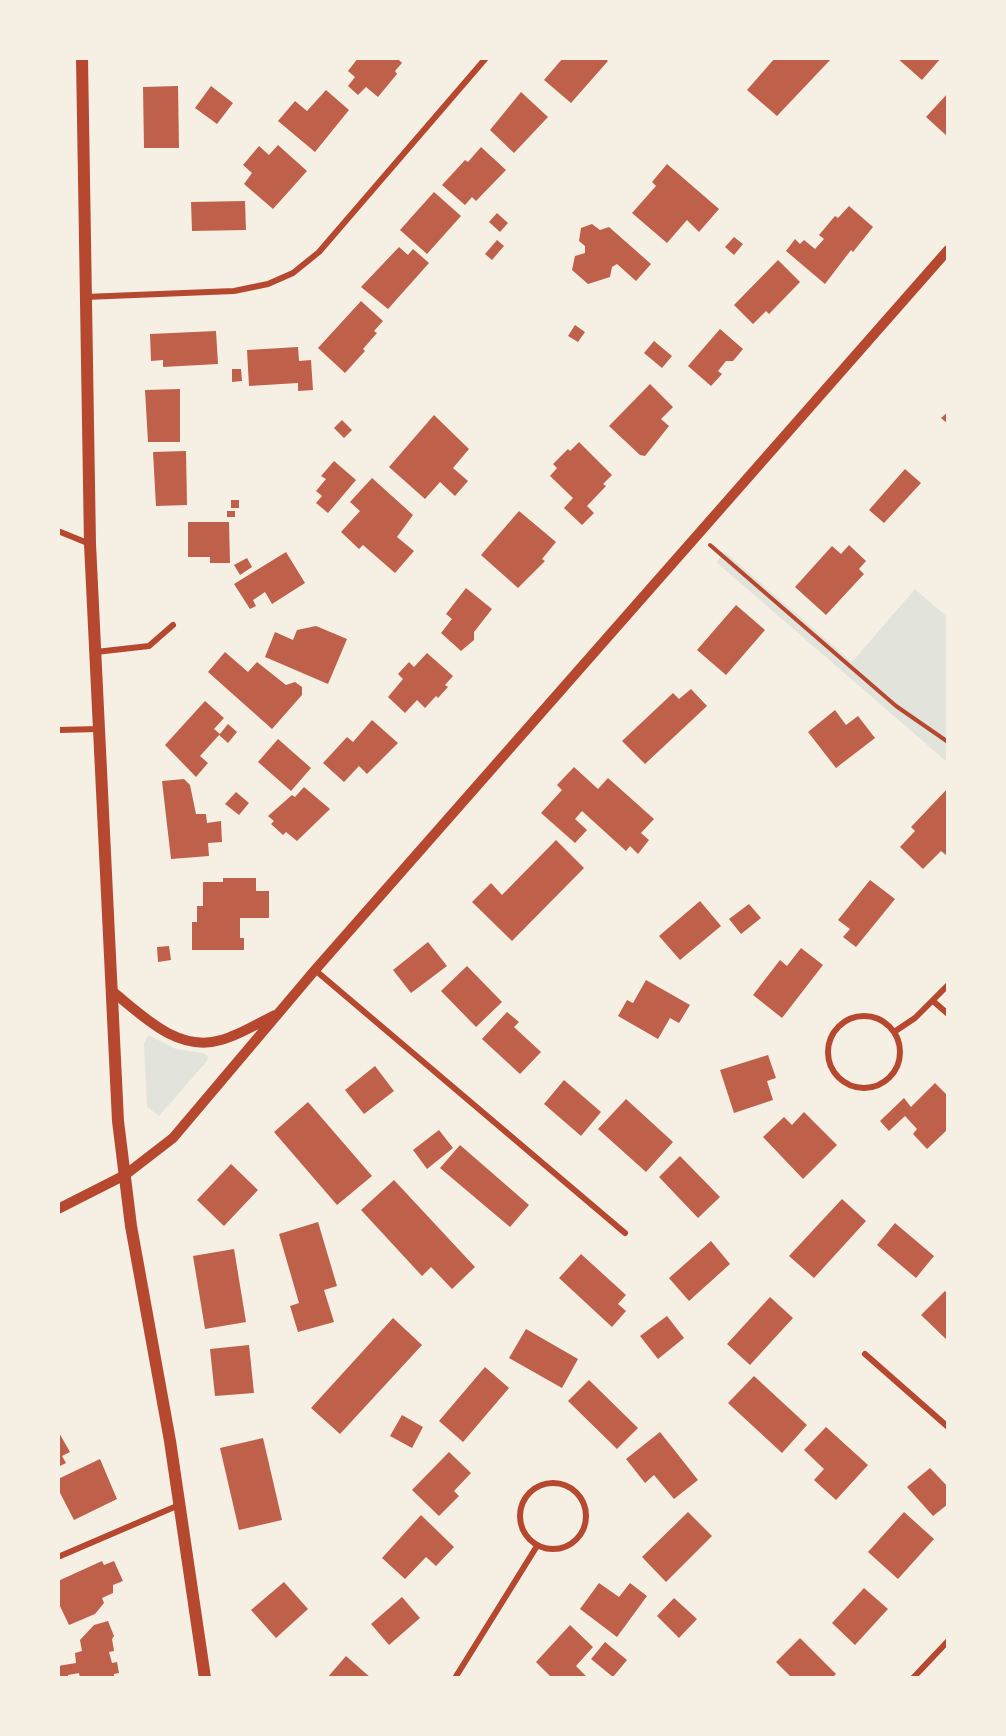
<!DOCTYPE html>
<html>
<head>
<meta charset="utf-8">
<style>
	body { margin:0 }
	#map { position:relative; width:1006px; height:1736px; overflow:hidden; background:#f6efe4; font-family:"Titillium Web",sans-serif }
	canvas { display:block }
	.frame { position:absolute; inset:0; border:60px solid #f6efe4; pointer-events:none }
</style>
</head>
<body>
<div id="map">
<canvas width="1006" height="1736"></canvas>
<div class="frame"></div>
</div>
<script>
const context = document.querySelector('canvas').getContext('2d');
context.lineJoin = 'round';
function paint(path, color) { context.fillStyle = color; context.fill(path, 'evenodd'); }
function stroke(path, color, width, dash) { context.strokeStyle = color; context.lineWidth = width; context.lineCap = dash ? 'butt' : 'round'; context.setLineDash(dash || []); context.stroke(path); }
const green = new Path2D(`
	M725,552L852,662L915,589L947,617V762L716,562Z
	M148,1035L176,1049L203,1053L208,1056L207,1061L159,1116L147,1107L144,1044Z`);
const building = new Path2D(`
	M358,58H397L402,63L395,71L397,74L378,97L366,87L358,95L348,86L355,77L348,71Z
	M563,58H605L608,61L571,103L544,80Z
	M775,58H832L777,116L747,90Z
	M897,58H941L922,80Z
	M178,86L179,148H144L143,87Z
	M211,86L233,103L217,124L195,108Z
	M326,90L349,110L315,152L278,121L295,101L307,111Z
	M521,92L548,117L514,153L490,130Z
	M948,93L947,121L948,137L926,117Z
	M278,145L307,171L273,209L244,184L252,173L243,165L259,146L269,155Z
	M481,147L506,170L476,201L472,197L465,205L442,185L465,160L468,162Z
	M667,164L719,209L699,232L687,220L667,243L632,213L656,186L652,182Z
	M434,192L461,216L427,254L400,230Z
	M245,201L246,230L192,231L191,202Z
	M849,206L873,227L853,252L851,250L825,284L786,251L795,239L800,244L804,240L815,249L824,239L819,235L835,216L838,218Z
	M497,213L508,223L500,232L489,222Z
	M592,224L600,230L609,227L651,264L636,281L617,264L612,267L610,277L588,284L572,270L575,256L585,253V246L579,241L581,228Z
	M734,237L743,244L734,255L725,247Z
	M497,240L504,246L492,260L485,254Z
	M399,247L408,255L413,249L429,263L388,309L361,287Z
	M778,260L800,282L769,314L766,311L753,324L734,305Z
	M361,301L383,321L374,331L377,333L363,349L365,351L345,373L318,348Z
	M575,325L585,332L578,342L568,336Z
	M720,329L743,349L733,361H726L718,371L722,374L711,386L688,366Z
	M216,331L218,364L163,367V360L151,361L150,334Z
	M654,341L672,356L662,368L644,353Z
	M298,347L299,361L311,360L313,390L298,391V383L249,386L247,350Z
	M232,369H241L242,381L232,382Z
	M650,384L673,407L661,419L669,426L645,456L640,455L609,426Z
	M180,389V442H148L145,390Z
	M948,412V424L941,418Z
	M434,415L469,449L453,468L468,481L455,496L440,482L425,499L389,467Z
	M342,420L352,430L344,438L334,428Z
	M579,442L612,475L603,484L606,486L587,506L594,513L582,525L564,508L573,498L550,476L557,468L553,464L568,449L570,451Z
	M186,451L187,505L156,506L153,452Z
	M334,461L356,480L328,513L316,503L322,496L316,491L326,479L321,476Z
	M905,469L921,483L884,523L869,510Z
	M372,478L413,515L397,537L414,551L395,573L363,545L359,549L341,532L360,511L350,502Z
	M231,500H239V508H231Z
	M227,511H235V517H227Z
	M519,511L556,542L542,559L545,561L518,588L481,555Z
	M188,522H229L230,563H210V557H188Z
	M849,545L866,561L859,569L864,574L826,615L795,587L832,546L841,554Z
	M286,552L305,583L272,604L265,592L253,600L256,606L250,609L234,584Z
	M247,558L252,567L240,575L234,565Z
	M466,588L492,609L474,632V640L461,651L441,633L452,619L446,614Z
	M736,605L765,630L726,675L697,650Z
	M316,626L347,639L328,684L265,657L275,632L293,640L297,630Z
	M225,652L248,672L257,662L286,685L295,682L302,687V695L272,729L208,672Z
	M427,653L453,676L445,685L448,687L438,698L436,696L425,708L417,700L405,713L388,697L403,679L398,674L409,662L414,667Z
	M691,689L707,706L645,764L622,741L673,693L679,699Z
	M205,701L224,718L214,729L220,734L200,756L208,763L196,777L165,745Z
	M835,710L846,725L858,716L875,738L836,768L808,732Z
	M372,720L398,743L367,774L359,766L344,782L323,763L347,737L353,742Z
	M228,724L237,732L228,743L219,735Z
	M278,739L311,768L291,791L258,762Z
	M574,767L598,789L608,778L654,819L641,833L649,840L638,854L630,846L626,851L582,811L575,819L587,830L575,843L541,813L562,790L557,785Z
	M184,779L190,785L196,814H206L207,823L221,821L222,842L208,843L209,856L171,859L162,781Z
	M304,787L330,809L297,841L286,832L283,835L271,824L274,821L268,816L292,795L295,797Z
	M948,788V853L946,855L941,851L923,869L900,847L915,831L911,827Z
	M236,792L249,803L239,815L225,804Z
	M556,840L584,868L512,941L472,902L491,883L502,895Z
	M223,878H256V891H269V918H240V938H244V950H192V922H197V906H203V882H223Z
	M870,880L895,899L856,947L843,937L850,929L838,920Z
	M700,901L721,926L680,960L659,936Z
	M749,904L761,918L741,934L729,919Z
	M428,942L447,966L411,993L393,970Z
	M169,946L171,960L158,962L157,947Z
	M801,948L823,965L782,1018L753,995L780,960L787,966Z
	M467,966L502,1002L476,1027L441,991Z
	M646,980L690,1005L679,1023L670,1018L658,1039L618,1016L627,1000L633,1003Z
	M507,1012L519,1022L514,1027L541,1052L520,1074L482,1039Z
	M768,1055L776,1078L767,1081L773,1100L734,1113L720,1070Z
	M375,1066L394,1091L364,1114L345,1090Z
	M564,1080L601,1112L581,1136L544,1104Z
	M935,1083L948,1096V1129L927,1149L913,1134L917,1129L905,1116L889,1131L880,1121L904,1098L911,1107Z
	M626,1099L673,1142L646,1172L598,1129Z
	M308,1102L372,1176L337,1205L274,1132Z
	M804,1112L837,1145L803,1179L763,1137L784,1117L792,1125Z
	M439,1130L453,1148L427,1169L413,1150Z
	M460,1145L529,1205L510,1227L440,1168Z
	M680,1156L720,1197L698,1218L659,1177Z
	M231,1164L258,1190L224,1226L197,1200Z
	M394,1180L475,1267L452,1289L431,1267L422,1276L361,1210Z
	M842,1199L866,1221L814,1278L789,1256Z
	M318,1222L337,1286L324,1290L334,1322L298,1332L290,1306L299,1303L279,1234Z
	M895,1223L934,1256L916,1278L877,1245Z
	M711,1241L730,1264L689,1301L669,1278Z
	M234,1249L246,1322L205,1329L193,1256Z
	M581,1254L626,1295L618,1304L626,1311L612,1327L559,1278Z
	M945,1291L948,1294V1341L921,1315Z
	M770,1297L793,1318L750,1365L727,1344Z
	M667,1316L684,1338L658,1359L640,1336Z
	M393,1318L422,1345L340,1434L311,1408Z
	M526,1329L578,1359L562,1388L509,1358Z
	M249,1345L254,1393L215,1396L210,1349Z
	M485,1367L509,1388L463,1442L439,1421Z
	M754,1376L807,1425L782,1453L728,1403Z
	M589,1380L638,1428L617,1449L568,1401Z
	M402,1415L423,1427L412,1448L390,1436Z
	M826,1427L868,1465L836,1500L814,1480L824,1469L804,1450Z
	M58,1431L70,1452L62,1456L66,1463L58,1467Z
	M660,1432L698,1480L674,1499L654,1475L645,1483L626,1459Z
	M263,1438L282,1520L239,1530L220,1448Z
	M449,1452L471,1473L454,1491L459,1496L439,1516L412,1490Z
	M100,1459L117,1499L74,1520L58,1489V1479Z
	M930,1468L948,1487V1504L933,1516L907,1487Z
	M688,1512L712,1536L666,1582L642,1557Z
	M904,1512L934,1539L898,1579L868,1552Z
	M421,1515L454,1547L436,1566L426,1557L405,1579L382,1558Z
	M102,1561L104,1565L114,1561L123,1581L113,1585V1593L102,1598L104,1603L95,1614L69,1625L58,1602V1581Z
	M284,1582L308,1609L276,1638L251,1610Z
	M599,1583L619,1597L630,1583L647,1596L617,1637L580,1609Z
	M864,1588L888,1609L855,1645L832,1623Z
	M402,1597L420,1618L389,1645L371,1624Z
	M674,1598L697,1619L679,1638L657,1616Z
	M108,1621L114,1636L112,1639L114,1651L109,1652L112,1663L117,1662L119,1673L114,1674V1678H80L79,1673L68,1675V1678H58V1666L76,1663L75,1653L82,1651L80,1640L94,1625Z
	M570,1625L593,1647L576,1666L588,1678H552L536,1662Z
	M800,1638L836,1674L832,1678H792L776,1662Z
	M605,1642L627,1660L613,1677L591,1659Z
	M346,1656L371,1678H327Z`);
const path = new Path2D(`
	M710,545L896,706L948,742`);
const minor = new Path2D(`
	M85,297L234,291L268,284L293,273L319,252L486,58
	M58,531L90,544
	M96,652L149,646L173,625
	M58,730L99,729
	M315,970L625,1233
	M933,1001L948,1014
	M828 1052a36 36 0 1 1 72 0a36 36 0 1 1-72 0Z
	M894,1032L915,1018L948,985
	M865,1354L948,1427
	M520 1516a33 33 0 1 1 66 0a33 33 0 1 1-66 0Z
	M58,1557L179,1505
	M455,1678L537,1546
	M913,1678L948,1641`);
const tertiary = new Path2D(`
	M112,991C143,1016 178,1053 221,1040C240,1035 258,1023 275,1015
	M58,1209L125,1175L173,1138L315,970L948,250`);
const secondary = new Path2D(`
	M82,58L90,544L118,1121L131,1226L170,1441L205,1678`);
paint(green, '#e2e4dc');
paint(building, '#bf614a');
stroke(path, '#b5482f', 4);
stroke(minor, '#b5482f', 6);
stroke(tertiary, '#b5482f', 10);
stroke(secondary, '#b5482f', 12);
</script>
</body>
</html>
